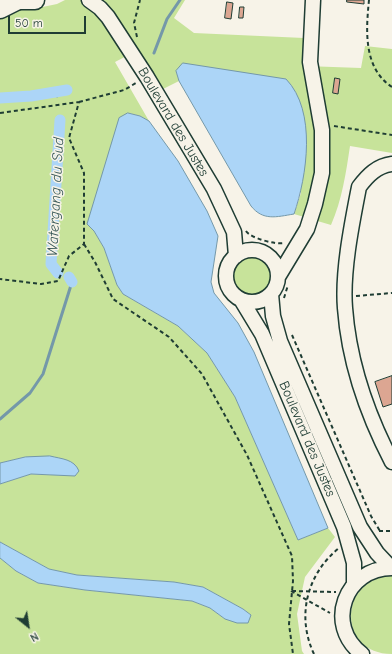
<!DOCTYPE html>
<html>
<head>
<meta charset="utf-8">
<style>
	body { margin:0 }
	#map { position:relative; width:392px; height:654px; overflow:hidden; background:#f7f3e8; font-family:"Comic Neue",sans-serif }
	canvas { display:block }
	.north { position:absolute; left:8px; top:606px; width:40px; height:40px; -webkit-text-stroke:3px #f7f3e8; paint-order:stroke; rotate:150deg; font-size:11px; font-weight:700; line-height:16px; text-align:center; color:#1f3d34 }
	.north::after { content:''; display:block; margin:auto; width:14px; height:18px; background:#1f3d34; clip-path:polygon(50% 0,100% 100%,50% 72%,0 100%) }
	.scale { position:absolute; left:8px; top:16px; width:78px; height:18px; box-sizing:border-box; border:2px solid #1f3d34; border-top:0; padding-left:5px; font-size:12px; line-height:14px; white-space:nowrap; color:#1f3d34; -webkit-text-stroke:3px #f7f3e8; paint-order:stroke }
</style>
</head>
<body>
<div id="map">
<canvas width="392" height="654"></canvas>
<div class="north">N</div>
<div class="scale">50 m</div>
</div>
<script>
const context = document.querySelector('canvas').getContext('2d');
context.lineJoin = 'round';
function paint(path, color) { context.fillStyle = color; context.fill(path, 'evenodd'); }
function stroke(path, color, width, dash) { context.strokeStyle = color; context.lineWidth = width; context.lineCap = dash ? 'butt' : 'round'; context.setLineDash(dash || []); context.stroke(path); }
function write(font, color, halo, rows, align = 'center') {
  context.font = font + ' "Comic Neue",sans-serif'; context.lineWidth = 3; context.setLineDash([]); context.textBaseline = 'middle'; context.strokeStyle = halo; context.fillStyle = color; for (const [text, x, y, turn = 0] of rows) {
    context.save(); context.translate(x, y); context.rotate((+turn || 0) * Math.PI / 180); context.textAlign = isNaN(turn) ? turn : align; if (halo) context.strokeText(text, 0, 0); context.fillText(text, 0, 0); context.restore();
  }
}
const green = new Path2D(`
	M65,0H185L174,18L194,33L304,38L305,66L361,68L365,46L392,49V153L350,146C346,173 342,200 331,225L294,214L301,193L176,71L179,81L163,89L138,50L115,62L149,121L140,116L128,113L94,231L104,248L117,285L123,294L178,326L207,353L235,397L298,540L328,528L335,537L305,577L297,614L302,651L304,654H0V558L16,571L38,583L85,590L192,601L210,608L225,619L251,615L243,609L203,587L174,582L77,575L49,569L0,542V484L31,474L52,475L25,457L0,463V16L11,8L33,9L57,4Z
	M232 276a20 20 0 1 1 40 0a20 20 0 1 1-40 0Z
	M392,576V654C337,654 338,578 392,576Z`);
const water = new Path2D(`
	M183,63L286,79C317,111 307,176 294,214C276,217 263,221 251,206L179,81L176,71Z
	M128,113L140,116L149,121L178,161L207,211L218,236L211,282L214,293L238,323L254,352L328,528L298,540L235,397L207,353L178,326L123,294L117,285L104,248L94,231L87,224L119,118Z
	M50,456C62,459 74,459 79,471L75,476L31,474L0,484V463L25,457Z
	M0,542L49,569L77,575L174,582L203,587L243,609L251,615L248,623H237L225,619L210,608L192,601L85,590L38,583L16,571L0,558Z`);
const stream = new Path2D(`
	M154,53L167,19L180,0
	M56,92L57,96
	M0,419L30,393L43,374L72,282`);
const canal = new Path2D(`
	M0,98L31,96L67,90
	M58,273L51,264L60,120
	M69,277L72,282`);
const building = new Path2D(`
	M347,0H364V4L347,2Z
	M227,2L233,3L231,19L225,18Z
	M240,7H244L243,18H239Z
	M335,78L340,79L338,94L333,93Z
	M392,376V404L383,407L375,382Z`);
const path = new Path2D(`
	M369,0C366,30 363,68 392,87
	M137,37L134,23L140,0
	M79,102L124,90L136,83
	M0,113L79,102L69,138L84,173V244L69,256L58,281L41,284L0,279
	M334,126L392,135
	M246,231C250,238 276,245 284,243
	M84,244L95,262L113,299L169,337L202,374L247,455L292,556L293,581L289,624L293,654
	M356,296L392,293
	M284,298L288,285
	M292,335L371,516L380,531
	M379,531H392
	M291,591L330,613
	M292,591L336,592
	M314,654C296,616 307,574 339,548`);
const minor = new Path2D(`
	M89,0L100,8L108,17L147,77L214,189L234,232L236,256
	M392,164C377,166 368,175 359,187C352,223 342,272 345,308C349,362 367,414 392,462
	M226 276a26 26 0 1 1 52 0a26 26 0 1 1-52 0Z
	M278,277L307,229L315,204L322,173V130L310,62L313,0
	M271,294L273,316L280,341L360,527L377,553L391,568
	M242,301L262,334L344,527L354,563V584
	M362,654C324,625 345,568 392,568`);
const major = new Path2D(`
	M18,0H35`);
const highway = new Path2D(`
	M0,8L16,0`);
const streetNames = [
	["Boulevard des Justes",173,122,59],
	["Boulevard des Justes",307,439,67]
];
const waterNames = [
	["Watergang du Sud",56,197,-87]
];
paint(green, '#c7e39a');
paint(water, '#acd5f7');
stroke(water, '#7498a9', 1);
stroke(stream, '#7498a9', 3);
stroke(canal, '#acd5f7', 11);
paint(building, '#dca692');
stroke(building, '#1f3d34', 1);
stroke(minor, '#1f3d34', 17);
stroke(major, '#1f3d34', 21);
stroke(highway, '#1f3d34', 23);
stroke(path, '#1f3d34', 2, [4, 3]);
stroke(minor, '#f7f3e8', 14);
stroke(major, '#f7f3e8', 18);
stroke(highway, '#f7f3e8', 20);
write('14px', '#1f3d34', '#f7f3e8', streetNames);
write('italic 15px', '#3b5b5b', '#f7f3e8', waterNames);
</script>
</body>
</html>
